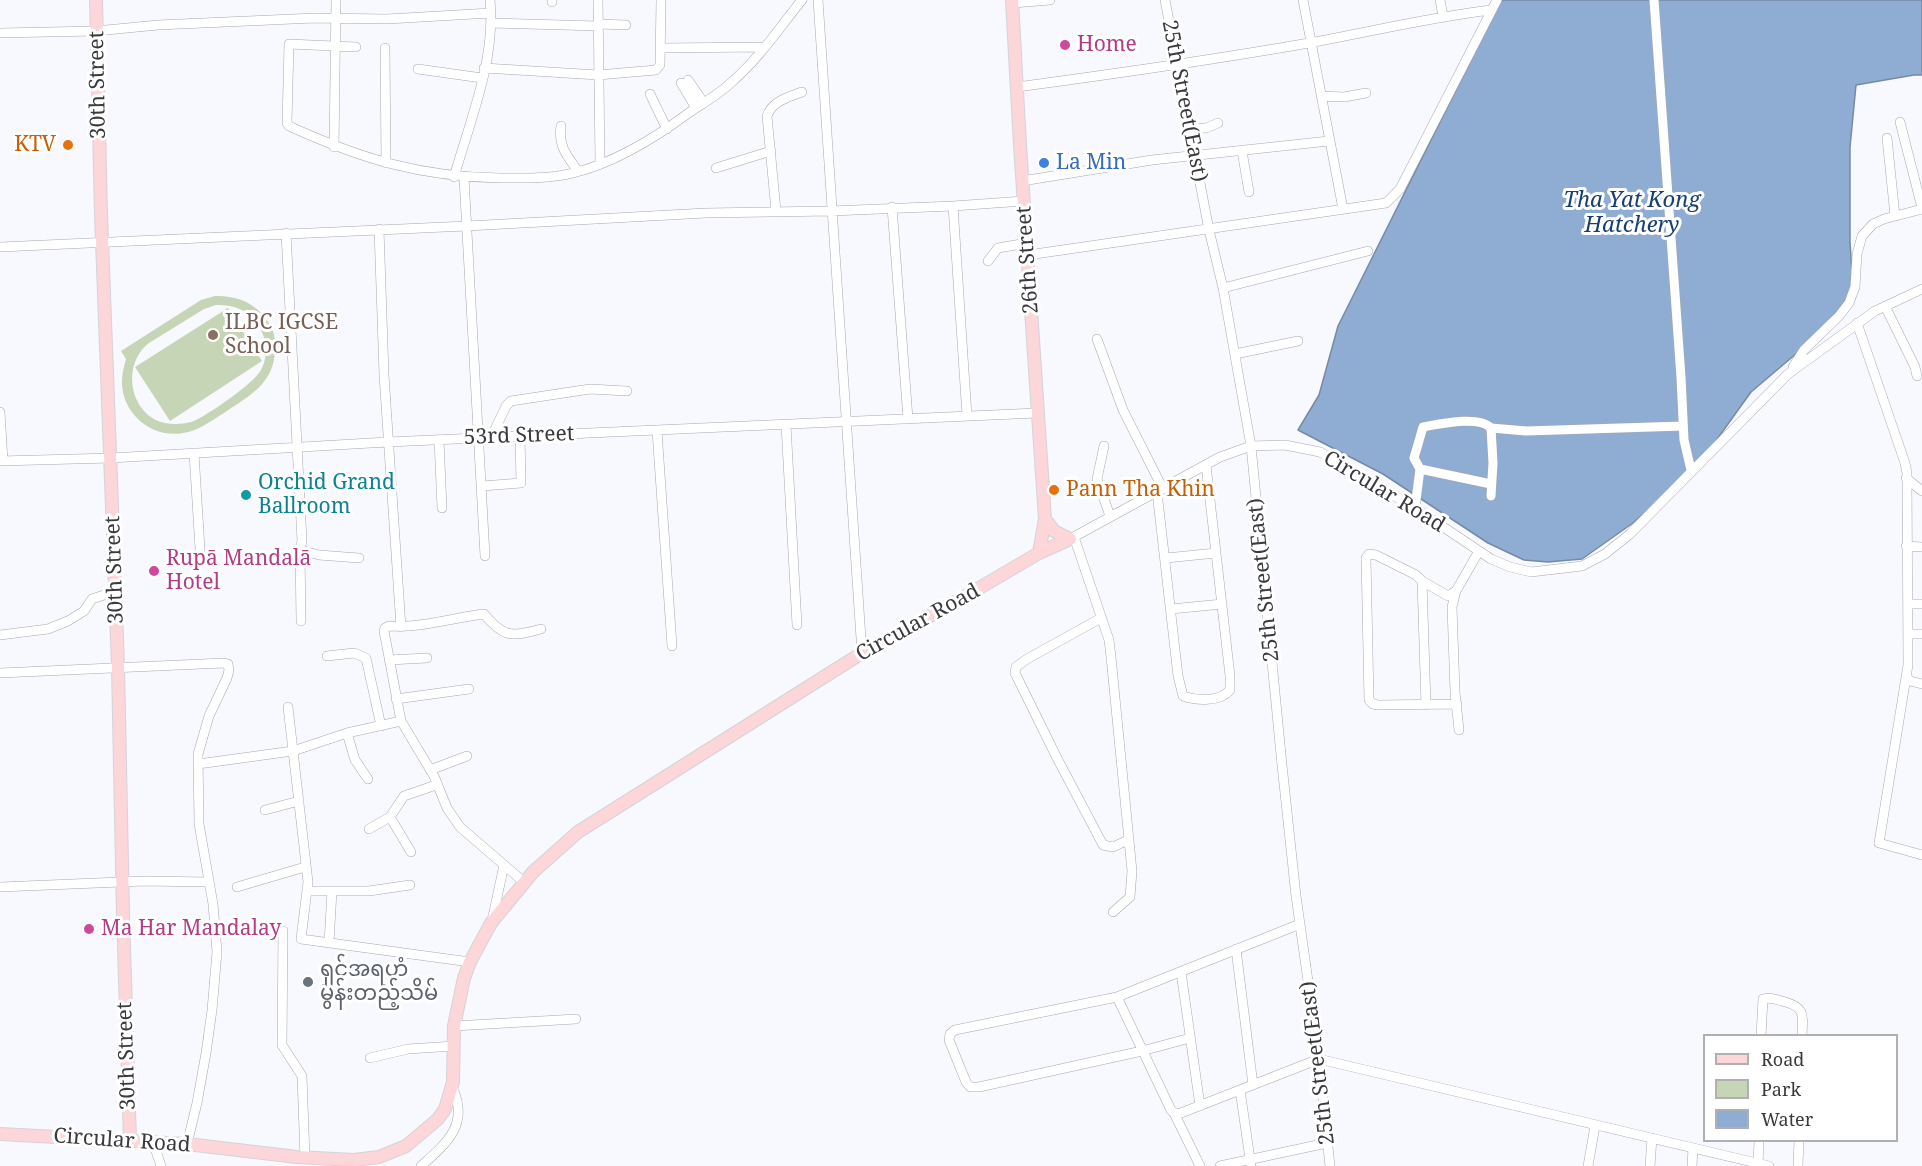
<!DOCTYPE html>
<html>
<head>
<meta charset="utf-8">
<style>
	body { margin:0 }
	#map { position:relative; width:1922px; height:1166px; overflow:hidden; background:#f8f8ff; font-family:"Noto Serif",serif }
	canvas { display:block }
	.legend { position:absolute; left:1703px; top:1034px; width:195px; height:108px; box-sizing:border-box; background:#fff; border:2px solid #b0b0b2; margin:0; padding:8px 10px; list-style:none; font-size:18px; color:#3a3a3e }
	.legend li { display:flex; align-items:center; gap:12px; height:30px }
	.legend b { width:30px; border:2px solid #b0b0b2 }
</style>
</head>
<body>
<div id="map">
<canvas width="1922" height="1166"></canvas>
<ul class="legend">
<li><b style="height:8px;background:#fdd6da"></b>Road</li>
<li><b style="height:16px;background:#c6d5b6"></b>Park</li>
<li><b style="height:16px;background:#8fadd3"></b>Water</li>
</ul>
</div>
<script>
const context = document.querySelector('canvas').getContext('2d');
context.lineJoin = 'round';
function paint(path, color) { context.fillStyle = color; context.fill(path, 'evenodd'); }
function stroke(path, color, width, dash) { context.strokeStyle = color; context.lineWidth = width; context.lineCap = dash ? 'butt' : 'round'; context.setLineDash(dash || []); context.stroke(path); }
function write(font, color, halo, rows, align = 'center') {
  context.font = font + ' "Noto Serif","Noto Sans Myanmar",serif'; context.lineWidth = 6; context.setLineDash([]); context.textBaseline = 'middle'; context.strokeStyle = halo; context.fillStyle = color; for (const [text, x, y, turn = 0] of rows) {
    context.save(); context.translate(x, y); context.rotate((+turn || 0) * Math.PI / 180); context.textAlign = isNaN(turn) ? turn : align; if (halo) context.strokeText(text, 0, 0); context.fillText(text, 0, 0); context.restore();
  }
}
const green = new Path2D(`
	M215,296C239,296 256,303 269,323C274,331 276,340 275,349C275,383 249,396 224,413C211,421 198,431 183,433C152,439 121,413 122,381C122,374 124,366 126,359L121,351L201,300ZM216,305C220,305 226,305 230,306C258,311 275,345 261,370C253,384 212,412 196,420C190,423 181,424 174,424C132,424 118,367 149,343L204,309Z
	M228,308L262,361L170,421L135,367Z`);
const water = new Path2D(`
	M1501,0H1922V75H1914L1856,85L1850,147V242L1853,289L1840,308L1810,342L1751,392L1710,449L1671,490L1633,523L1582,559L1548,562L1524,560L1488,543L1383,474L1298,430L1319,395L1338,326Z`);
const minor = new Path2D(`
	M598,0L600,163
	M818,0L862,653
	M1165,0L1209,230L1223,288L1251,446L1282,765L1296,896L1319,1059L1330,1166
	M1303,0L1343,209
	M1440,0L1443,16
	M1654,0L1681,377L1684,440L1691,470
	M552,2V0
	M1013,3L1050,0
	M491,23L598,26
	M598,24L626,25
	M0,33L96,31L158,25L315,18L387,19L491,13
	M356,47L289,44L287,123L289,126C361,159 421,177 500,178C524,178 549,179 573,173C615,163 655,138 690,112C705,102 721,93 734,80C760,57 780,27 802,0
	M385,48L386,163
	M661,48L764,47
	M484,68L598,75L656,70L660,65L661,0
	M418,69L482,78
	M688,80L704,103
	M681,83L696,108
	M1017,87C1114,74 1212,60 1309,43C1370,32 1430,17 1492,10
	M650,94L667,129
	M1321,96L1344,97L1366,93
	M1900,122L1922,208
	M561,126C558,146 567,156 578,171
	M1190,129L1206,128L1218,123
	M1887,138L1895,216
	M334,147L336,0
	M1242,151L1249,192
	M716,168L771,151
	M454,177C470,121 496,59 490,0
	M464,178L485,556
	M1022,181L1152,160L1329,141
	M953,206L967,416
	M892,207L908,419
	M776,211L767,116C772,101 789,97 802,92
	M379,229L384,375L401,627
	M286,233L302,541L300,550L301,621
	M0,247L467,226L706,213L831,211L953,206L1024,201
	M1028,255L1386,203L1400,189L1497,0
	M988,261L998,248L1027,243
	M1223,288L1368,251
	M1885,306L1915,367L1917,376
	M1857,323L1905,463L1907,473L1908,665L1879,843L1922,855
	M1097,339L1123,410L1163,489
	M1235,354L1298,341
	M1793,367L1804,350L1839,316L1849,303L1855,287L1857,254L1862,236L1873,224L1884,219L1922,209
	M0,412L3,461
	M786,425L797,625
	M1491,428L1526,431L1683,426
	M657,431L672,646
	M491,438L506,406L511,401L590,389L627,391
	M439,440L442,508
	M1104,446L1097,479L1110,516
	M194,453L200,549
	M0,461L111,458L388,442L1037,413
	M1420,469L1491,484
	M1906,478L1922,491
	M482,486L521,483L520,436
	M1157,492L1178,676L1183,696C1197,701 1220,702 1230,690V676L1206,465
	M1415,508L1420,469L1414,458L1423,427C1440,424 1479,415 1491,428L1493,463L1491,496
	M1074,537L1109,640L1111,657L1132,871L1130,897L1113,912
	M1070,539L1220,457L1251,446L1285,445L1320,452L1415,508L1491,559L1510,567L1531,572L1582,566L1605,554L1630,534L1788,374L1875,311L1922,289
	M1906,546L1922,547
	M300,550L319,555L359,558
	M1166,558L1216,553
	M1422,581L1426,705
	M1456,591L1448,596L1422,581L1416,575L1376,555L1369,554L1366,558L1369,700L1373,704L1378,705L1457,704
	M1908,604H1922
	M1171,609L1222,604
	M1101,618L1027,659L1016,667L1015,673L1057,758L1103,845L1113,847L1128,840
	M1908,634H1922
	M0,635L48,629L68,621L84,611L92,599L116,591
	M327,656L354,653L366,658L381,726
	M389,660L427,658
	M0,673L224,663L228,664L229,670L227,678L209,716L198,754L199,824L213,904L217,952L212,1010L206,1053L197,1103L187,1144
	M1907,677L1910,681L1922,684
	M396,699L469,689
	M288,707L308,882L301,939L470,962
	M1459,730L1455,692L1452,607L1456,591L1479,551
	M347,733L355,760L368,779
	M198,764L293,751L347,733L401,721
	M430,770L467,756
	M265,810L299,801
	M369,829L390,817
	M411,852L390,817L404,796L436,785
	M525,883L460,827L447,808L434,776L401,721L384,631L385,628L389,626C422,628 452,618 484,614C504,638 512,637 541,629
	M0,887L145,881L208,882
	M237,887L305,867
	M308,891H369L410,885
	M492,921L504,865
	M283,931L282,1045L302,1076L305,1158
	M329,943L332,891
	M1236,949L1253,1085
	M1181,972L1200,1106
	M1117,997L1171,1110L1174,1113H1181L1319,1059L1769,1166
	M454,1026L576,1019
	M1761,1036L1763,999C1770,997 1775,999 1782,1001C1805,1007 1803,1013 1802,1036
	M1190,1038L1142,1051L979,1087H970L966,1082L949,1040L950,1034L955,1030L1117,997L1300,924
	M370,1058L408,1049L454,1046
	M1240,1090L1251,1166
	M1174,1113L1200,1166
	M153,1142L161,1166
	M421,1166C447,1143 470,1124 452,1087
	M1220,1166L1327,1143
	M1588,1166L1595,1126
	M1650,1166L1652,1138
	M1692,1166L1693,1148
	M1758,1166L1759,1140
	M1798,1166L1799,1140`);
const major = new Path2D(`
	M96,0L101,214L118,666L123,914L130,1141
	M1012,0L1020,145L1045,519L1039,553
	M1045,519L1054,531L1070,539
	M0,1134L187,1144L297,1157L354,1160L379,1157L406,1146L438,1119L445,1109L453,1082L454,1026L464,978L470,962L491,923L533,872L578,832L862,653L952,604L1039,553L1070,539`);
const markers = [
	[1065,45,6,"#d1479c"],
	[68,145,6,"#e8710a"],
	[1044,163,6,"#3f7fe0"],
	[213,335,6,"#8d6e63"],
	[1054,490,6,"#e8710a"],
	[246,495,6,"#0f9aa8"],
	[154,571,6,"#d1479c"],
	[89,929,6,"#d1479c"],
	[308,982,6,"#6b7280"]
];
const hotelNames = [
	["Home",1077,45],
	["Rupā Mandalā",166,559],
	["Hotel",166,583],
	["Ma Har Mandalay",101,929]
];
const streetNames = [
	["30th Street",98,85,-91],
	["25th Street(East)",1184,101,79],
	["26th Street",1028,260,-94],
	["53rd Street",519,436,-2],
	["Circular Road",1384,492,31],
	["30th Street",115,570,-92],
	["25th Street(East)",1264,580,-96],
	["Circular Road",918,623,-29],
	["30th Street",127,1056,-92],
	["25th Street(East)",1318,1063,-97],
	["Circular Road",122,1141,4]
];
const foodNames = [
	["KTV",56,145],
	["Pann Tha Khin",1066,490,"left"]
];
const shopNames = [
	["La Min",1056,163]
];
const educationNames = [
	["ILBC IGCSE",225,323],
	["School",225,347]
];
const cultureNames = [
	["Orchid Grand",258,483],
	["Ballroom",258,507]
];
const worshipNames = [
	["ရှင်အရဟံ",320,970],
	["မွန်းတည့်သိမ်",320,994]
];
const waterNames = [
	["Tha Yat Kong",1632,201],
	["Hatchery",1632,226]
];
paint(green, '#c6d5b6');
paint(water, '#8fadd3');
stroke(water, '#768aa6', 1.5);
stroke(minor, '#a7a8b2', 10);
stroke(major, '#d4d4d5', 14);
stroke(minor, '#fff', 9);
stroke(major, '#fdd6da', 12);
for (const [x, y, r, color] of markers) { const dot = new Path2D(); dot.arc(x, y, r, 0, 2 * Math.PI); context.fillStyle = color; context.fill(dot); stroke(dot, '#fff', 2); }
write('21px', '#b23c85', '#fff', hotelNames, 'left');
write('21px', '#3a3a3e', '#fff', streetNames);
write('21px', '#c56008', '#fff', foodNames, 'right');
write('21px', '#366cbe', '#fff', shopNames, 'left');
write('21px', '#785e54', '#fff', educationNames, 'left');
write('21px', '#0d838f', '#fff', cultureNames, 'left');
write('21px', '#5b616d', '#fff', worshipNames, 'left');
write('italic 22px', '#174070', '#fff', waterNames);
</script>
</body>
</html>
